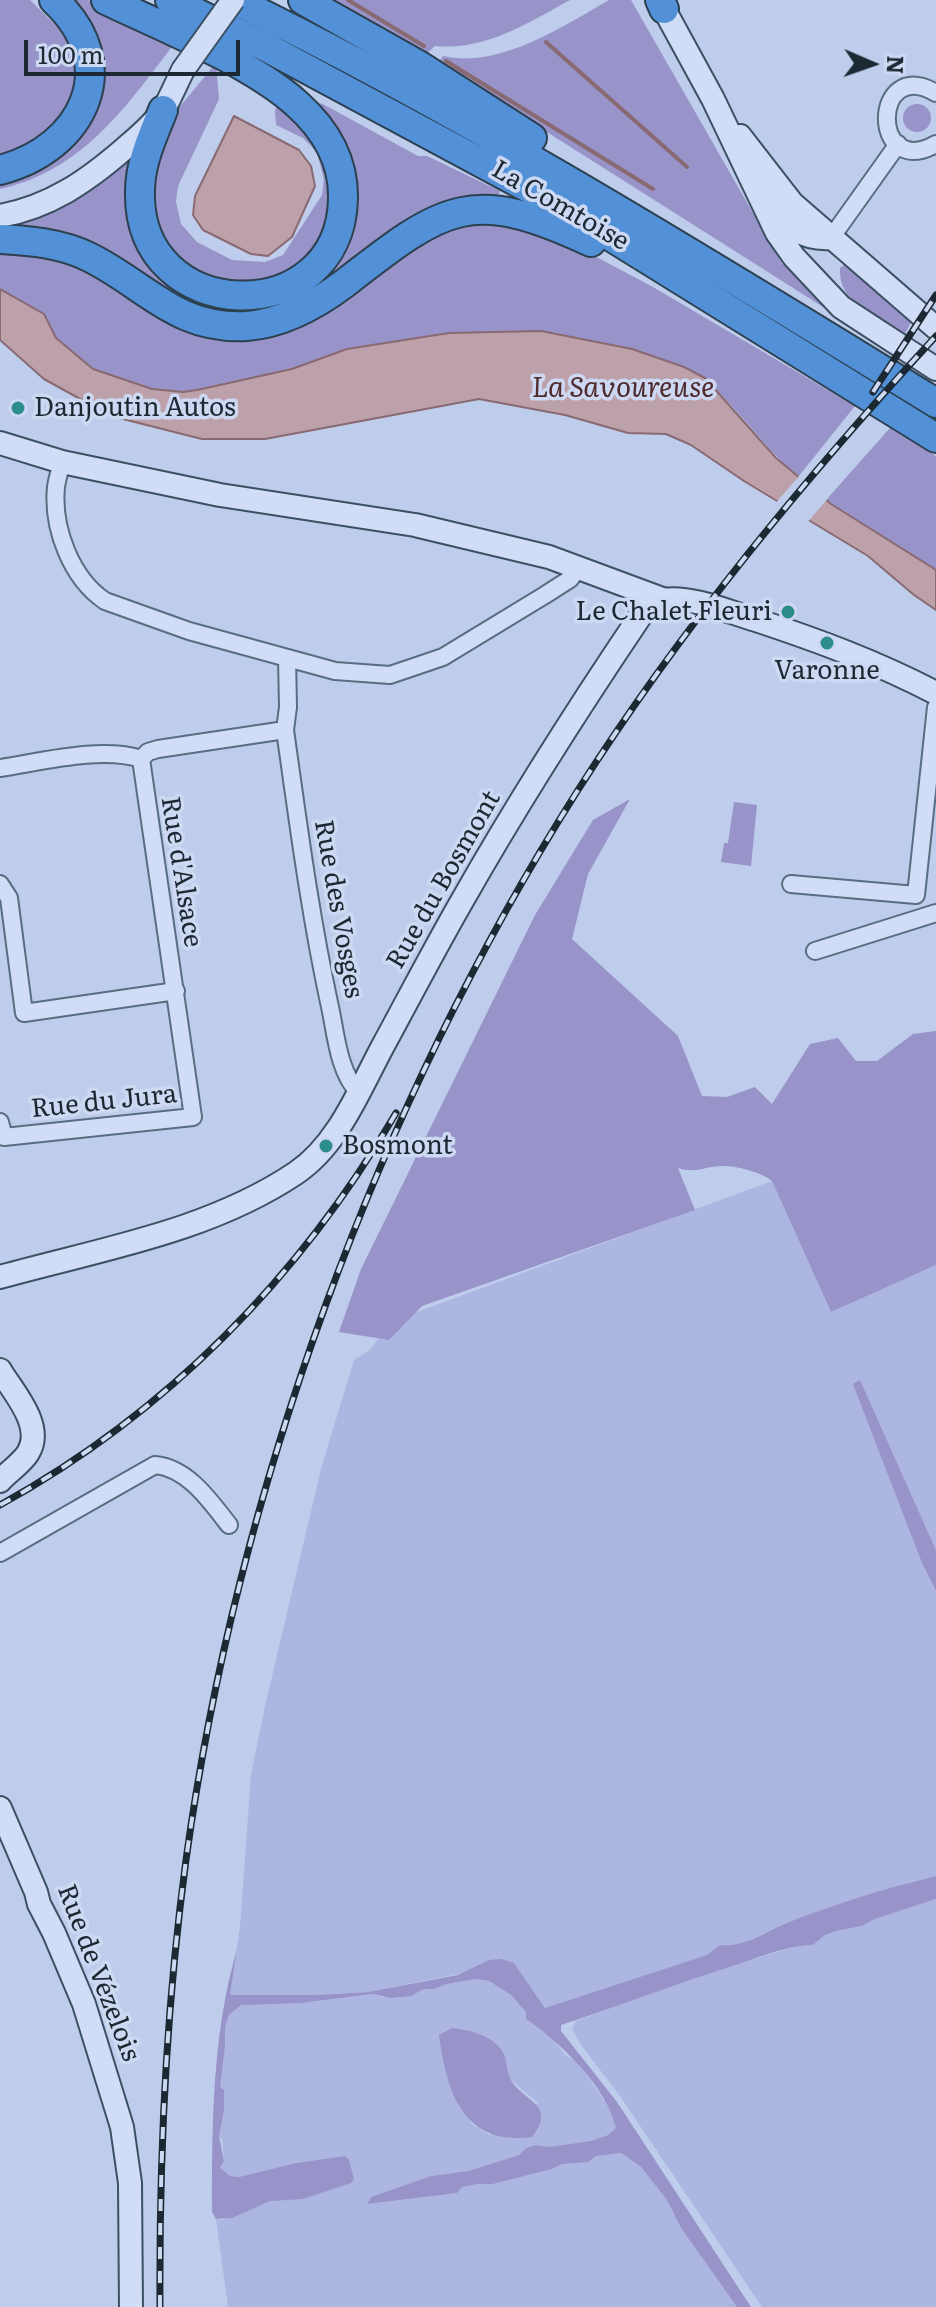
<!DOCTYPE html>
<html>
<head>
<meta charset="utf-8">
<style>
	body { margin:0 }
	#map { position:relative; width:936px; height:2307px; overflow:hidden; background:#becdeb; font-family:Literata,serif }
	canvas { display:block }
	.north { position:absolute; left:832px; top:24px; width:80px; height:80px; -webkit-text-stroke:6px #cdd9f3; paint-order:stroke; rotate:92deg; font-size:22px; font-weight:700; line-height:32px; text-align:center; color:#1c2832 }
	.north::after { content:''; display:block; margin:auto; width:28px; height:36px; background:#1c2832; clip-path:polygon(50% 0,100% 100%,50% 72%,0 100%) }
	.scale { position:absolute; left:24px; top:40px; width:216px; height:36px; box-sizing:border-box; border:4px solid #1c2832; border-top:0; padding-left:10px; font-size:24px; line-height:28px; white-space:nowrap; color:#1c2832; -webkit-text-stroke:6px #cdd9f3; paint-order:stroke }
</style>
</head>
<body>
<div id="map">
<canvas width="936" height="2307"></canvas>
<div class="north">N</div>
<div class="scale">100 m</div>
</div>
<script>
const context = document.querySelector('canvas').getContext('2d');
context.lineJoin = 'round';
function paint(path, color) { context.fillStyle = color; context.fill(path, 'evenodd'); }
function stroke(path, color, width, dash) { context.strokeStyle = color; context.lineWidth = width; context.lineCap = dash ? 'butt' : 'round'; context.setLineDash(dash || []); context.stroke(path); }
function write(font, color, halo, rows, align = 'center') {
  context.font = font + ' Literata,serif'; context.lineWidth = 7; context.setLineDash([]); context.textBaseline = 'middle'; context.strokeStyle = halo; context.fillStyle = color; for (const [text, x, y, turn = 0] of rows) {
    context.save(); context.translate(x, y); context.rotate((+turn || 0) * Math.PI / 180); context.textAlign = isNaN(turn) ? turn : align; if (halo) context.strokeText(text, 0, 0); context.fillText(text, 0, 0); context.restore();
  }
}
const farmland = new Path2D(`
	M772,1181L831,1312L936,1265V1550L860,1381L896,1493L922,1563L936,1591V1876L911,1882L788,1922L735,1947L720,1945L708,1955L545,2008L514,1963L368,1992L316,1995H230L240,1927L251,1775L265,1706L321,1469L354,1360L370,1350L390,1322Z
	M936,1899V2307H762L620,2096L581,2045L572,2029L576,2021L683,1981L767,1955L802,1945H813L825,1935L836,1931L862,1926L875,1919Z
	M476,1979L489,1981L511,1995L526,2012V2019L550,2035L565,2055L578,2062L612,2112L616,2128L608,2135L591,2141L548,2147L536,2145L526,2148L519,2155L468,2171L431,2176L371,2197L367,2204L457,2193L462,2187L477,2184H493L552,2169L562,2164L588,2162L596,2156L621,2153L641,2167L667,2200L681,2228L737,2307H228L216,2219L222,2220L269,2201L351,2183L345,2156L296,2163L239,2177L230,2176L219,2168L224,2161L222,2139L219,2136L224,2111V2090L220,2087V2077L225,2046V2027L229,2015L241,2005L258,2002L301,2003L373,1994L381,1997L411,1996L424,1989H434L447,1984ZM503,2053L511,2080L538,2103L490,2135L473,2125L459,2107Z`);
const green = new Path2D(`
	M0,0H30L69,38L76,57L77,74L70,106L37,145L0,157Z
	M75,0H88L174,44C126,107 82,171 0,189V175L87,120Z
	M329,0H570C528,23 485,51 435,46L424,56Z
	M609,0H631L781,262L831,312L438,63L443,56C499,69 562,27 609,0Z
	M216,63L219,99L178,186L176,202L181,224L197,242L232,260L265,262L283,255L322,195L324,180L317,152L303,138L276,125L275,110L281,102L319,141L333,180V212L310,257L283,277L248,285L202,275L180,262L161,242L151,174L173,115Z
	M321,103L418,156H427L500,191L496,201L266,314L216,315L0,229L138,146L136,225L213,300L339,253L318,110Z
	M903 118a14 14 0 1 1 28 0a14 14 0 1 1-28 0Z
	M464,222H506L570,243L653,287L855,406L798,477C758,443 730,392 684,367L541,331L449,333L347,349L292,369L197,390L183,392L152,389L93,369L56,338L44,314L0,289V250L61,258L224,335Z
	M847,263L912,320L903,338C879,321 837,302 840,268Z
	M890,428L936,456V570L826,500Z
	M630,799L588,874L572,939L678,1036L702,1096L727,1097L755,1087L772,1104L810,1044L838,1038L856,1061H877L913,1034L936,1031V1265L831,1312L772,1181C761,1172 737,1166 723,1166C705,1166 697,1174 678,1168L695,1210L422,1306L389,1340L339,1332L361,1269L535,915L593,820Z
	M734,802L757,805L751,866L721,862L724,843H728Z
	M860,1380L936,1550V1591L922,1563L853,1384Z
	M936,1876V1899L875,1919L862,1926L836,1931L825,1935L813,1945C790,1945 759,1957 736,1965C677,1983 619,2006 561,2025V2031L617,2102L751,2307H737L681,2228L667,2200L641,2167L621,2153L596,2156L588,2162L562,2164L552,2169L493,2184H477L462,2187L457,2193L367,2204L371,2197L431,2176L468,2171L519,2155L526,2148L536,2145L548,2147L591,2141L608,2135L616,2128C607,2087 560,2042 526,2019V2012L511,1995L489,1981L476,1979L447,1984L434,1989H424L411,1996L391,1998L373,1994L301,2003L241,2005L229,2015L225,2027V2046L220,2087L224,2090V2111L219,2136L224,2161L220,2168L230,2176L239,2177L296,2163L345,2156L349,2160L354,2179L351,2183L303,2199L270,2201L232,2218L216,2219L212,2212C212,2124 212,2035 237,1949L230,1995H316L368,1992L458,1975L489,1960L501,1959L514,1963L545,2008L707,1955L720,1945C745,1948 766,1931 789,1922C836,1904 886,1888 936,1876Z
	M452,2028C471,2030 498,2037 505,2057C507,2065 508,2075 512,2082C526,2102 557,2106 532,2137C463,2146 447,2093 439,2035Z`);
const water = new Path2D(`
	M234,116L299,150L311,166L315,186L292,237L268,256L251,254L203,230L193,215L195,196Z
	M0,289L44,314L56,338L93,369L152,389L183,392L197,390L292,369L347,349L449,333L541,331L632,349L684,367L705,378L776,458L831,504L936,570V610L914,595L868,556L744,481L691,445L666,434L628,433L565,415L479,399L265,439H202L111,416L44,379L0,340Z`);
const pier = new Path2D(`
	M801,474L829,497L806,524L774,505Z`);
const stream = new Path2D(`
	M348,0L424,46
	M546,42L687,167
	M446,61L653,189`);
const street = new Path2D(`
	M936,93C871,55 870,181 936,144
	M831,238L898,144
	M62,462C60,470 57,479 56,487C52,528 71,578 105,601L189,631L335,671L390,675L443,657L545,595L570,579L578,569
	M287,658L288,707L285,730C298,822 310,915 330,1007C336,1034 338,1071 359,1093
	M141,759L148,752L158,749L285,730
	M0,768C41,762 101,746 141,759
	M0,884L9,898L24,1013L176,991
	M791,884L916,895L936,707
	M815,951L936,913
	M0,1122L4,1137L193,1117L141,759
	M0,1553L155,1465C188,1468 210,1501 229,1525`);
const secondary = new Path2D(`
	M659,0L713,99L777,233L794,257L841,307L936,369
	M740,136L792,203L936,328
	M771,203C790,226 799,240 831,238
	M0,216C50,207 87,181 124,149C138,137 154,124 164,109C171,96 177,82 183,70
	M0,443L62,462L220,495L415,525L549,557L665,600
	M0,1277C100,1249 208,1232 296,1173C339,1144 360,1088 384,1044C410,996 435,948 462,901C517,804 577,710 639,618C646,610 652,602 663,600C690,595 732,613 759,621C822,642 876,662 936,693
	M0,1370C13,1392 45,1426 28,1453C22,1463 8,1472 0,1481
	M0,1808L36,1892L39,1904L54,1933L84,2004L122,2127L130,2183L131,2307`);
const highway = new Path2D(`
	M106,0C163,27 252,63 297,104C325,129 344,160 343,199C340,332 136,326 140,191C140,162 153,136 163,110
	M170,0L264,46L560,205L936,438
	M234,0C477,119 706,262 936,403
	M303,0L420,66L532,138
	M660,0L664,9
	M0,170C84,148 124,65 54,0
	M0,239C31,241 61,243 89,257C146,285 176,330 247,326C284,323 316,305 345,283C445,205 471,186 591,242`);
const rail = new Path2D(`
	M873,392L936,295
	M0,1505C167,1413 300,1277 396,1113
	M160,2307C159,2158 166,2008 186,1860C237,1489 377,1107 578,790C682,627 805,478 936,336`);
const secondaryBridge = new Path2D(`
	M183,70L233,0`);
const markers = [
	[18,408,8,"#2c8d8a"],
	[788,612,8,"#2c8d8a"],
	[827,643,8,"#2c8d8a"],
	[326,1146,8,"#2c8d8a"]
];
const streetNames = [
	["La Comtoise",560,206,30],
	["Rue d'Alsace",181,872,81],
	["Rue du Bosmont",444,880,-60],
	["Rue des Vosges",338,909,80],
	["Rue du Jura",104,1102,-6],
	["Rue de Vézelois",98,1973,69]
];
const poiNames = [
	["Danjoutin Autos",34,408],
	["Le Chalet Fleuri",772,612,"right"],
	["Varonne",827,671,"center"],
	["Bosmont",342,1146]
];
const waterNames = [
	["La Savoureuse",623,389]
];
paint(farmland, '#acb6e0');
paint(green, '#9893c8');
paint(water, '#bda1aa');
stroke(water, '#896a72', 2);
paint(pier, '#becdeb');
stroke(stream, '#896a72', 4);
stroke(street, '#586d82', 20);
stroke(secondary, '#3c5063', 26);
stroke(highway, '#2d404f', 32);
stroke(street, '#d1ddf6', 16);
stroke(secondary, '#d1ddf6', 22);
stroke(highway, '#5290d7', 28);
stroke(rail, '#1c2832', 7);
stroke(rail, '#cdd9f3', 4, [12]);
stroke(secondaryBridge, '#3c5063', 26, []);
stroke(secondaryBridge, '#d1ddf6', 22);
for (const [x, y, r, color] of markers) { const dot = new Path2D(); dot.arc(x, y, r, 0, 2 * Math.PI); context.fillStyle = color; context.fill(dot); stroke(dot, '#cdd9f3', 3); }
write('26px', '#1c2832', '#cdd9f3', streetNames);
write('26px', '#1c2832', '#cdd9f3', poiNames, 'left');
write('italic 28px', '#512c2f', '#cdd9f3', waterNames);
</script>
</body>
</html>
